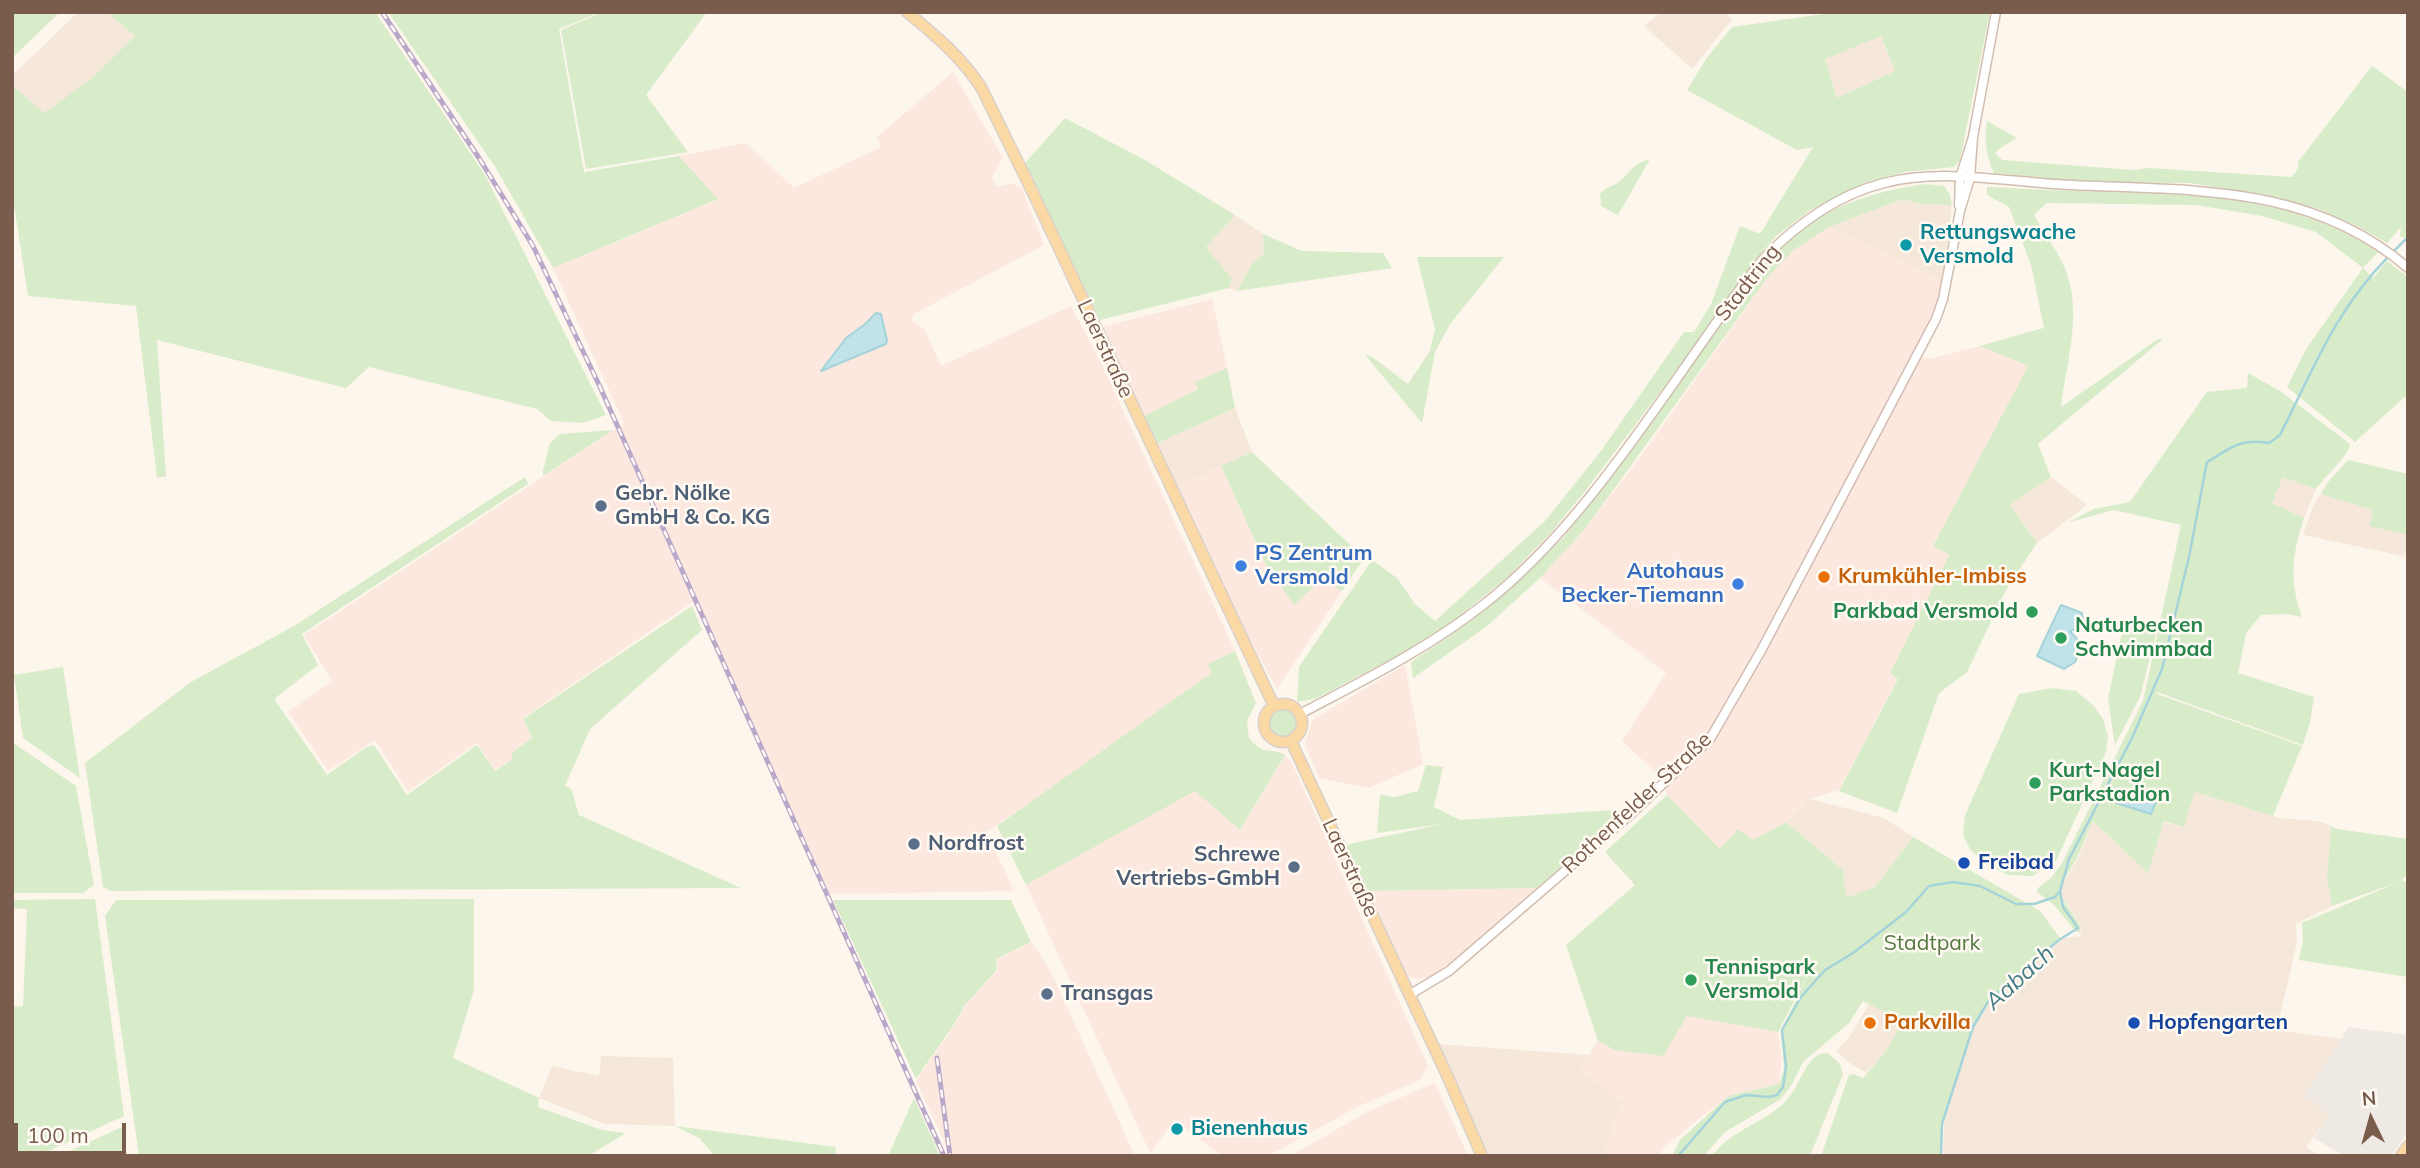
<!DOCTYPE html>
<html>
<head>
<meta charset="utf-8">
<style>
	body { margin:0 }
	#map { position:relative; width:2420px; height:1168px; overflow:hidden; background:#fdf6ec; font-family:Mulish,sans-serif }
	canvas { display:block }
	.frame { position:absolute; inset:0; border:14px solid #7a5c4d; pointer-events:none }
	.north { position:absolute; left:2336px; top:1084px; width:70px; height:70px; -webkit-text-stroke:5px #fffaf3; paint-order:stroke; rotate:355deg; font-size:19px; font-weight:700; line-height:28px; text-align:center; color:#7a5c4d }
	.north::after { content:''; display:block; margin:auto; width:24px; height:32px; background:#7a5c4d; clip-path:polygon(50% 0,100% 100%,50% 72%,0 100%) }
	.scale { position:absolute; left:14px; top:1123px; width:112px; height:32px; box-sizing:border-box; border:4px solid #7a5c4d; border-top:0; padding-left:9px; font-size:21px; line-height:24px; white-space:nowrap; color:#7a5c4d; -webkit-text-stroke:5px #fffaf3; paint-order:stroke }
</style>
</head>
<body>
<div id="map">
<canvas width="2420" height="1168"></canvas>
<div class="frame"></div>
<div class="north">N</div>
<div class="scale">100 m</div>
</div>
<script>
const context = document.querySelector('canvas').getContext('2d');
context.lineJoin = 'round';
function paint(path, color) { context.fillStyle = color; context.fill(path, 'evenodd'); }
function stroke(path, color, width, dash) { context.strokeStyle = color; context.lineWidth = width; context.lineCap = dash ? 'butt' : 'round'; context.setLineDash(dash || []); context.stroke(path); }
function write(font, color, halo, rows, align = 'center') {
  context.font = font + ' Mulish,sans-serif'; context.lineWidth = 5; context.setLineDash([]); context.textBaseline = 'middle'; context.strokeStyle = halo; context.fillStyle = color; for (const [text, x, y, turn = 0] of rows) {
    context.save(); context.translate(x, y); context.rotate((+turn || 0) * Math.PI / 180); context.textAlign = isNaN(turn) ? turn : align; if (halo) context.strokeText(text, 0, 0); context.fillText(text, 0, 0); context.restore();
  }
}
const residential = new Path2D(`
	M78,12H107L135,36L91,79L44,114L12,85V76Z
	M1661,12H1724L1732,19L1692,69L1644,26Z
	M1880,35L1895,71L1837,98L1825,59Z
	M1903,199L1920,204L1952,205L1943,282L1829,227Z
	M1235,215L1263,234L1264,255L1252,264L1237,291L1229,288L1232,279L1206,247Z
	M1235,408L1252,452L1178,487L1158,443Z
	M2283,476L2316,489L2304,518L2272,503Z
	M2051,477L2087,505L2037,543L2010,505Z
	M2322,492L2325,495L2373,510L2369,525L2408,535V546L2404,556L2303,535L2313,506Z
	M2195,792L2280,818L2318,821L2331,826L2327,878L2332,906L2296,924L2297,941L2277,1030L2341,1039L2304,1095L2330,1115L2306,1147L2319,1156H1943L1944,1125L1959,1069L1974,1027L1991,1001L2064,938L2080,936L2082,927L2059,891L2078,859L2093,821L2147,872L2164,822L2184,827Z
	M1810,799L1884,818L1913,837L1875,887L1845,899L1843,870L1786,822Z
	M1869,1004L1892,1016L1898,1030L1886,1051L1866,1073L1850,1063L1836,1051L1850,1036Z
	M1439,1044L1589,1055L1580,1071L1624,1103L1612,1126L1604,1156H1486Z
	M601,1056L673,1058L675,1126L605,1124L539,1098L552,1066L599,1076Z`);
const commercial = new Path2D(`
	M953,72L1003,158L992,177L996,187L1013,183L1022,188L1044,245L914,314L911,320L924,329L941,366L1071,306L1102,365L1235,651L1208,664L1212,672L1110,747L987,832L1014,891L830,894L697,599L523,718L531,738L511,753L513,759L495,770L477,743L408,792L375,740L328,771L288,712L332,681L304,635L624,423L553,268L717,200L679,156L746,143L794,188L881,147L877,137Z
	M1829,227L1943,282L1933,313L1914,355L1930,359L1980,346L2029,365L1933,546L1949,555L1890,673L1898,678L1839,790L1810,799L1786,822L1753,840L1720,849L1667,795L1662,778L1622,741L1666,673L1540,578L1585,529L1644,452L1767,278L1794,250Z
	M1212,299L1227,368L1196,382L1198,389L1144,416L1102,327Z
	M1221,466L1267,567L1295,604L1323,579L1342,591L1277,689L1250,641L1178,487Z
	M1405,665L1423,764L1369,788L1319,778L1305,744L1312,720Z
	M1285,755L1292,763L1428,1066L1420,1080L1357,1107L1268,1156H1222L1175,1120L1150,1153L1026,885L1195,790L1240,830Z
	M1536,888L1451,962L1429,977L1416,979L1409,977L1402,970L1365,891Z
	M1032,942L1050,970L1135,1156H951L916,1081L954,1026L966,1005L998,970L996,960Z
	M1687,1016L1778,1032L1782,1060L1779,1084L1728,1096L1664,1147L1660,1156H1604L1612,1126L1624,1103L1580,1071L1589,1055L1598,1041L1616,1050Z
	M1435,1083L1468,1156H1290L1369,1111Z`);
const industrial = new Path2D(`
	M2349,1027L2408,1035V1132L2391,1156H2344L2314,1138L2330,1115L2304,1095Z`);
const green = new Path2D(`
	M12,12H60L12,58Z
	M107,12H375L485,175L606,415L583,423L551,421L537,409L369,367L346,388L157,340L166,477H157L136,306L28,296L12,192V85L44,113L91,79L135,36Z
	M388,12H591L593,15L559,29L584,172L679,156L718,199L553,268L496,168Z
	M593,12H707L646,95L688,152L586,169L561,30L596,15Z
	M1838,12H1990L1960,160L1954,167L1905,172L1864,183L1809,211L1775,237L1749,268L1670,379L1586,490L1548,536L1509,576L1449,624L1397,656L1315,699L1297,702L1299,667L1372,560L1397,578L1415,604L1435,621L1545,521L1601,451L1684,332H1694L1711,304L1740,226L1760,234L1813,147L1797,150L1687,90L1706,59L1732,27ZM1881,36L1895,71L1837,98L1825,59Z
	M2372,66L2408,92V234L2404,238L2400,236L2401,227L2387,243L2359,227L2316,208L2255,193L2189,183L2083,182L1994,173C1986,155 1984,141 1987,121L2017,138L2002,147L1995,153L2002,160L2133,170L2149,168L2292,177L2298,169V162Z
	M1065,118L1145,160L1235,215L1206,247L1232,279L1229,288L1100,320L1025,163Z
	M1650,159L1618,215L1601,206L1600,194C1605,187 1612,187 1619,182C1632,171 1632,164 1650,159Z
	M1925,184L1944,186L1950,195L1952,205L1920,204L1903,199L1829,227L1794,250L1767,278L1585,529L1540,578L1486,627L1413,678L1411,662L1467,624L1507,592L1564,537L1613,473L1753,279C1771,259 1790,237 1812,222C1846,200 1885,190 1925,184Z
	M1987,187C2028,189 2069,191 2110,192C2203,195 2298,198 2378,252L2363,268L2373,278L2387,261L2408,277V394L2355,442L2287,387L2306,349L2363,268L2316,232L2262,216L2196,205L2047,203L2034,215C2045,235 2062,256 2068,277C2081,318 2066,365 2061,407L2158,339H2163L2038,444L2051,477L2010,505L2037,543L2007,588L1967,672L1939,693L1897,813L1839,791L1898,679L1890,673L1949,555L1933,546L2028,366L1980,346L2043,328L2045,333L2031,265L2009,207L1987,195Z
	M1263,234L1302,251L1383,253L1392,268L1237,291L1252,264L1264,254Z
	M1417,257H1504L1450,324L1435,352L1422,423L1365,355L1371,356L1408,384L1430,351L1435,329Z
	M1227,368L1235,408L1158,443L1144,416L1198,389L1195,382Z
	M2248,373L2280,391L2350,444C2348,457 2325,476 2316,489L2283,477L2272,503L2304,518C2292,555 2289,580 2302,617L2287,614L2261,615L2246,633L2238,673L2314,697L2310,722L2303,745L2157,692V694L2302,746L2273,816L2195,792L2184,827L2164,821L2148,873L2093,821L2096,814L2077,858L2058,891L2081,927L2080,932H2076L2055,906L2037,892L2038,888L2052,877L2062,863L2143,701L2181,525L2114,510L2069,522L2094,509L2130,502L2207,392L2247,388Z
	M613,430L543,476V470L550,443L560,434Z
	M1252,452L1364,558L1342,591L1322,579L1294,605L1267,567L1221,466Z
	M2348,460L2408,474V535L2369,526L2373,510L2324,495L2322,492L2328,482Z
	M525,477L528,484L302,634L318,665L274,699L327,775L365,748L374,745L407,795L477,745L495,771L513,759L511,753L532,738L523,719L692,606L702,630L590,729L565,786L571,788L579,815L741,888L110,891L103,887L85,763L191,682L294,626Z
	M2124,623L2157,630L2140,697L2115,745L2108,698Z
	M1235,651L1256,703L1247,721L1249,738C1263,756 1271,747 1285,755L1240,830L1195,791L1026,885L997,826L1211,673L1208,664Z
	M63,667L80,778L23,738L14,675Z
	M2052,688L2076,691L2093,705L2103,719L2108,736L2106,752L2055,863L2032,876L2008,875L1989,866L1971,851L1963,835L1965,815L2019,694Z
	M1266 724a16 16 0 1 1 32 0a16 16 0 1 1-32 0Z
	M12,742L76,786L94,885L83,893H12Z
	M1426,765L1443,767L1434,807L1460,820L1630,809L1536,888L1365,891L1345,845L1442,824L1377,833L1380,795L1395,797L1418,791Z
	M1667,795L1720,849L1738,829L1753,840L1786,822L1843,870L1846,898L1875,887L1913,837L2040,911L2060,938L1988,1002L1973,1027L1942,1124L1941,1156H1821L1849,1075L1854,1074L1863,1078L1886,1051L1898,1030L1892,1016L1863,1001L1849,1023L1803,1062L1791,1086L1781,1099L1725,1132L1704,1156H1672L1680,1140L1728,1096L1779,1084L1784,1068L1781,1031L1814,963L1778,1032L1687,1016L1663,1056L1615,1050L1598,1041L1566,945L1635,885L1605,852Z
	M2331,826L2337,829L2408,839V873L2402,880L2408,884V977L2299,960L2303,940L2302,923L2401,881L2332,906L2327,878Z
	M95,899L124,1116L38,1156H14L12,1007L23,1006L27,909L12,908V900Z
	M474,899V990L453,1058L539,1098L538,1107L602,1130L626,1133L588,1156H139L105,916L116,900Z
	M833,900H1011L1031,942L996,959L997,970L965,1005L953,1026L916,1079Z
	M1828,1053L1840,1064L1843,1074L1810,1156H1712C1734,1128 1760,1125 1783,1104C1791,1096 1796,1087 1801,1077C1808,1065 1813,1053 1828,1053Z
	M914,1098L940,1156H888Z
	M675,1126L836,1147L835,1156H715L699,1138Z
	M122,1127L127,1156H59Z`);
const water = new Path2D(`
	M876,313L881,314L887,341L886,344L821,371L846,338L864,325Z
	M2061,605L2082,613L2083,625L2070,631L2082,645L2075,662L2064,669L2037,656Z
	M2121,790L2157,799L2151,814L2116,803L2113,797Z`);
const stream = new Path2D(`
	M2393,252L2408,237
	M1678,1156L1725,1102L1746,1095L1768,1097L1777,1095L1783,1087L1786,1067L1782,1030L1801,997L1825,970L1853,953L1906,912L1929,886L1953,882L1980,886L2016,904H2034L2055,897L2060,891L2069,859L2132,738L2162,669L2189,557L2207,462C2231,448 2240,438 2269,443L2280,435C2313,370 2335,311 2388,257
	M1941,1156L1942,1124L1973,1027L1988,1002L2014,978L2059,940L2078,928L2063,907L2060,891`);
const minor = new Path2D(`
	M1959,205L1960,178L1973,137L1996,12
	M1300,714C1362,681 1427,649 1483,605C1570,538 1641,429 1704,340C1724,312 1742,284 1764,258C1797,224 1837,195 1884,183C1939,169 1998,180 2054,184C2179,192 2305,179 2408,268
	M1409,995L1449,971L1632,813L1710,739L1762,649L1936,319L1943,299L1960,211L1970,178L1973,137`);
const major = new Path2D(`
	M907,12C935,35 963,58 982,89L1034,195L1274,706
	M1264 723a19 19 0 1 1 38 0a19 19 0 1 1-38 0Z
	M1291,741L1446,1073L1482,1156
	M2401,1156L2408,1146`);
const rail = new Path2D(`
	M382,12L479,158L533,246L600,387L944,1156
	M937,1058L950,1156`);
const markers = [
	[1906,245,7,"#0f9aa8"],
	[601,506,7,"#5c6f8a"],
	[1241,566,7,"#3f7fe0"],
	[1824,577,7,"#e8710a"],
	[1738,584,7,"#3f7fe0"],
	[2032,612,7,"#2e9e5b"],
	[2061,638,7,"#2e9e5b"],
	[2035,783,7,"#2e9e5b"],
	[914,844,7,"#5c6f8a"],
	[1964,863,7,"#1a4fb4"],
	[1294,867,7,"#5c6f8a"],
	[1691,980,7,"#2e9e5b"],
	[1047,994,7,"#5c6f8a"],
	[1870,1023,7,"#e8710a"],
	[2134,1023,7,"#1a4fb4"],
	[1177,1129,7,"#0f9aa8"]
];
const cultureNames = [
	["Rettungswache",1920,233],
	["Versmold",1920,257],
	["Bienenhaus",1191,1129]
];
const streetNames = [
	["Stadtring",1748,283,-52],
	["Laerstraße",1105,349,65],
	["Rothenfelder Straße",1637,803,-43],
	["Laerstraße",1350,868,65]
];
const serviceNames = [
	["Gebr. Nölke",615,494],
	["GmbH & Co. KG",615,518],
	["Nordfrost",928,844],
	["Schrewe",1280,855,"right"],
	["Vertriebs-GmbH",1280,879,"right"],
	["Transgas",1061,994]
];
const shopNames = [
	["PS Zentrum",1255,554],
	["Versmold",1255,578],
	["Autohaus",1724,572,"right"],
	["Becker-Tiemann",1724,596,"right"]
];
const foodNames = [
	["Krumkühler-Imbiss",1838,577],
	["Parkvilla",1884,1023]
];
const leisureNames = [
	["Parkbad Versmold",2018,612,"right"],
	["Naturbecken",2075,626],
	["Schwimmbad",2075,650],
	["Kurt-Nagel",2049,771],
	["Parkstadion",2049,795],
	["Tennispark",1705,968],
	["Versmold",1705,992]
];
const transitNames = [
	["Freibad",1978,863],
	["Hopfengarten",2148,1023]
];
const parkNames = [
	["Stadtpark",1932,944]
];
const waterNames = [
	["Aabach",2020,978,-42]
];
paint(residential, '#f5e8da');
paint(commercial, '#fde8e0');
paint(industrial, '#efe9e4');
paint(green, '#d8ecc9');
paint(water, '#bfe3e8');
stroke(water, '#a5d3da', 2);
stroke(stream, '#a5d3da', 2.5);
stroke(minor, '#d1beb0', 11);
stroke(major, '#dad1cd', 13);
stroke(minor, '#fff', 8);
stroke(major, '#fbd9a5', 10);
stroke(rail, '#b9a8c9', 5);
stroke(rail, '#fffaf3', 2.5, [8]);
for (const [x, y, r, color] of markers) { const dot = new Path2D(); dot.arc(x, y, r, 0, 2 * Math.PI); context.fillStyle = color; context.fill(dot); stroke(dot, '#fffaf3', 2.5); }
write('bold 21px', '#0d838f', '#fffaf3', cultureNames, 'left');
write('21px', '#7a5c4d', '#fffaf3', streetNames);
write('bold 21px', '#4e5e75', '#fffaf3', serviceNames, 'left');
write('bold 21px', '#366cbe', '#fffaf3', shopNames, 'left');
write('bold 21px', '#c56008', '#fffaf3', foodNames, 'left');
write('bold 21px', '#27864d', '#fffaf3', leisureNames, 'left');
write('bold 21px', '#164399', '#fffaf3', transitNames, 'left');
write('21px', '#537a41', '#fffaf3', parkNames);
write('italic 23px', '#437c86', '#fffaf3', waterNames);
</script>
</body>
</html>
